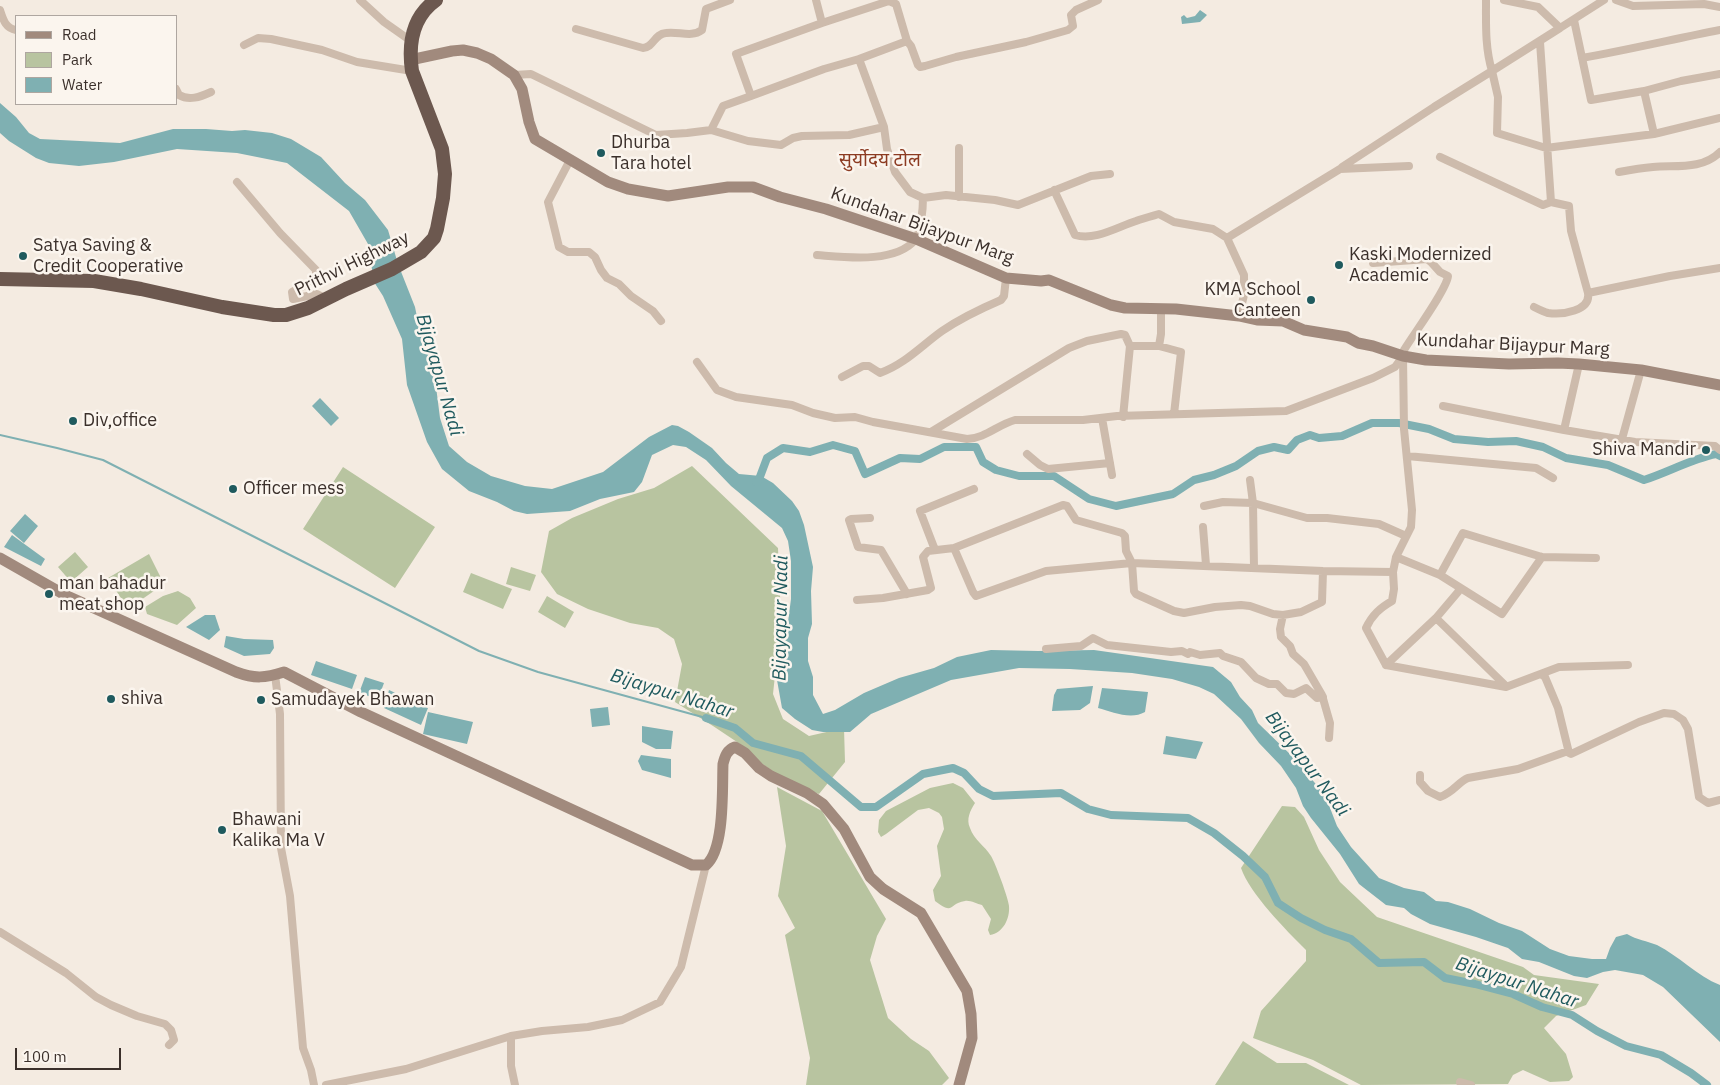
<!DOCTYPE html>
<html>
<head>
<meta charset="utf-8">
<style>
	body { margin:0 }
	#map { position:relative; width:1720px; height:1085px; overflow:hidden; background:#f4ebe1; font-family:"IBM Plex Sans",sans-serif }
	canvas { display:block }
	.legend { position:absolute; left:15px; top:15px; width:162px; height:90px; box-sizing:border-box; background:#fbf5ee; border:1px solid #aea6a0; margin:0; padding:6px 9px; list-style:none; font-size:15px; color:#3b302b }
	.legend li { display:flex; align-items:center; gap:10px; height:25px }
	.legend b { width:25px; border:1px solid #aea6a0 }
	.scale { position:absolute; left:15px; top:1048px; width:106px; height:22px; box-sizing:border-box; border:2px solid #3b302b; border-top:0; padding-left:6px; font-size:15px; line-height:18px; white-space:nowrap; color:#3b302b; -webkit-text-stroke:4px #fbf5ee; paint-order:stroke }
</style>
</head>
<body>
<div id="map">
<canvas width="1720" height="1085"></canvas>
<ul class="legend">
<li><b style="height:6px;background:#a18a7d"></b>Road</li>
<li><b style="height:14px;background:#b8c4a0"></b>Park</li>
<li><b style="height:14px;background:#7fb0b2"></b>Water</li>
</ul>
<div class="scale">100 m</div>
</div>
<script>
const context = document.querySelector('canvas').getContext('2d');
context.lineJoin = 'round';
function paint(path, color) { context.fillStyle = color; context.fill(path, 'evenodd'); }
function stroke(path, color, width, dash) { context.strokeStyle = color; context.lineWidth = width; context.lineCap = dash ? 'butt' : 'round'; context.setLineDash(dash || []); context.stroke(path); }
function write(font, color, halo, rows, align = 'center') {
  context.font = font + ' "IBM Plex Sans","Noto Sans Devanagari",sans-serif'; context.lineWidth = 5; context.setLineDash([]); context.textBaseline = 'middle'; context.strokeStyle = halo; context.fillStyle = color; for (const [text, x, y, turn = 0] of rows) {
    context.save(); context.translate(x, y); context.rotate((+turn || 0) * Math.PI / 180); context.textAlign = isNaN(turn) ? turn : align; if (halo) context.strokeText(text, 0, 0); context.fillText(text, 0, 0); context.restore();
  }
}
const green = new Path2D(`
	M692,466L778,548L781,619L773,694L783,719L809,736L844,728L845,762L819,794L787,781L755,759L740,744L713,726L675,702L682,664L674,639L658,628L630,623L588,609L557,594L541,572L549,531L572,518L618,499L654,488Z
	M343,467L435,527L395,588L303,529Z
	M75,552L88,567L71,582L58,567Z
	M149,554L164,584L128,609L108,578Z
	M511,567L536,575L530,591L506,584Z
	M471,573L512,589L503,609L463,592Z
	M178,591L190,598L196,608L177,625L147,614L145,607L163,596Z
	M547,596L574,612L565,628L538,612Z
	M953,783L963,788L975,803C970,811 966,819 970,828C974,840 985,846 991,856C995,862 1009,900 1009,906C1010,919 1003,933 990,935L988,930L991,919L982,905C977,904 970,900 965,901C949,903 954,916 935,901L933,890L941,876L937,846L944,829L942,817L939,813L929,808L918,810L886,834L881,837L878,832L879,820L886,811L930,788Z
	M777,787L822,811L886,919L877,936L870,960L888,1018L911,1039L929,1051L949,1078L942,1085H806L810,1058L785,935L795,928L778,896L786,846Z
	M1282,806L1295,807L1304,817L1319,850L1340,882L1377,917L1523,967L1534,975L1599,984L1586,1005L1556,1016L1544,1028L1566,1054L1573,1077L1569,1081L1550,1082L1523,1070L1513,1075L1508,1084L1361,1085L1313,1060L1253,1038L1261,1011L1306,961V950C1286,930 1250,894 1241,868Z
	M1243,1041L1277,1063H1306L1349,1085H1215Z`);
const water = new Path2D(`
	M1200,10L1207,15L1200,22L1182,24L1181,17L1184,15L1187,18L1195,16Z
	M0,103L16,117L29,133L40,139L120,143L173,129H206L232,131L245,130L272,133L291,139L321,157L345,183L365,200L388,230L398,264L415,307L420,332L433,363L440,418L449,446L467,462L491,476L525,486L552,489L603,472L649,437L672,425L678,426L689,432L712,448L726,463L739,474L761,476L773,483L792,501L799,511L804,525L813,567L811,591L812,624L808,638V661L813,677V695L823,714L835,710L864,693L899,678L934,668L957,657L991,650L1038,651L1094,650L1213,667L1231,682L1240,697L1252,710L1258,723L1293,757L1325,795L1337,826L1351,847L1379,878L1404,888L1424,892L1436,901L1448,902L1470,909L1499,923L1522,931L1550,949L1569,956L1592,959H1606L1610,948L1616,937L1627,934C1637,940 1647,941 1657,945C1679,956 1697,976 1720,985V1042L1663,987L1643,975L1615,970L1603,972L1587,978L1574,976L1539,962L1522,959L1508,948L1476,937L1430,924L1411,914L1404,908L1386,905L1359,884L1340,854L1311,818L1303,806L1296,788L1281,766L1259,743L1241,719L1214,694L1199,687L1172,679L1132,673L1070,669L1019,668L951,680L871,714L850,732H823L812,730L795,719L782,708L777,680L782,637L788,622L791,599V561L788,541L782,528L731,486L706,460L686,447L673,445L652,455L642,482L634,492L600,499L570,511L527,514L514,511L497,502L469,491L442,469L427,442L407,385L402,339L383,296L374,282L368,244L349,211L287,163L237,153L177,149L114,162L79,166L49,163L36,158L9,141L0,133Z
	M320,398L339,418L331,426L312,406Z
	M25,514L38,526L24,543L10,531Z
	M12,535L45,559L41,566L4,547Z
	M205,615H215L220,630L209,640L186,627Z
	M226,636L244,639L273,640L274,648L270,654L244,656L224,647Z
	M316,661L357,675L352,689L311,675Z
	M365,677L384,683L378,699L359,693Z
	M1093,686L1090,703L1080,710L1052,711L1054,695L1057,689Z
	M1102,688L1148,692L1145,712C1131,720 1112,712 1098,708Z
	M389,690L428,708L421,725L384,708Z
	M608,707L610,725L592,727L590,709Z
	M428,712L473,722L467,744L423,734Z
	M642,726L673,731L671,749H656L642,742Z
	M1166,736L1203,742L1196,759L1163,754Z
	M641,755L671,759V778L642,770L638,761Z`);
const stream = new Path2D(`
	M0,435L57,448L103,460L479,651L538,672L706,718`);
const canal = new Path2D(`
	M756,482H758L767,458L783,448L810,452L833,445L855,451L865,474L900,458L920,459L944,447H976L983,462L996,470L1019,476H1054L1089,499L1116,506L1173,494L1194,480L1214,475L1236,466L1258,451L1274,447L1288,450L1297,440L1310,435L1319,438L1342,436L1372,423H1399L1429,429L1454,439L1488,442L1516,441L1543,447L1566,458L1608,465L1644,480C1669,472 1691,459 1716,454L1720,456
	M706,718L735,728L753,743L801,756L861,807H876L923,774L953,768L964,773L979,789L993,796L1061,793L1088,809L1111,815L1188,818L1214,833L1243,856L1265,877L1278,903L1301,918L1325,930L1351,939L1379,963L1424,962L1445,978L1475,984L1513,994L1542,1007L1572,1015L1597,1031L1626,1046L1661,1055L1691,1073L1707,1085`);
const minor = new Path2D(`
	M360,0L384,22L411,41
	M816,0L822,23L889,1L896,4L907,41L859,59L884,127L887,149L895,172L910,192L923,198L946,195L995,200L1018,205L1091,176L1110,174
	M1504,0L1538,7L1560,28L1604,0
	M1616,0L1633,6L1704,4L1720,7
	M0,10C3,19 5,28 16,30
	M1574,20L1591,100L1644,91L1681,81L1720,74
	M822,23L736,54L751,96L824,69L859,59
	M1560,28L1492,71L1498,97L1497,133L1546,148L1654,134L1720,118
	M576,29L643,48C654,47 654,34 666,33C679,31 691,38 702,30L706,9L730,0
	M907,41L911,46L918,65L920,67L925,66L956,57L1026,42L1068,30L1073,26L1071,15L1076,10L1098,0
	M1540,42L1551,202
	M244,45L258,38L271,39L322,50L357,62L412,71
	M1582,58C1628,50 1674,39 1720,30
	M514,75L531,74L656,135L687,133L711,130L723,106L751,96
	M176,89L179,95C189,101 200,97 211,92
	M1644,91L1654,134
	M711,130L748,141L781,145L793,138L802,136L849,135L884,127
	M959,148V197
	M1440,157L1543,205L1551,202L1569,206L1571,231L1588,293L1670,276L1720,268
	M570,160L548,202L559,247L568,252H589L595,257L601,270L607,278L619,284L631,296L653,311L661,321
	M1342,167L1434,107L1492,71C1485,48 1486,24 1486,0
	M1619,172C1630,170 1642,168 1653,167C1676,165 1702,170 1720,152
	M237,182L280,233L316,270V279L292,292L293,299L317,294L327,299
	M1054,190L1075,235C1095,241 1117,227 1136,221C1144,218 1152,216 1159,214L1174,222L1213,229L1227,238
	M817,255C844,257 895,264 915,240C921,232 923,208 923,198
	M1373,263L1427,259L1431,262L1440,272L1448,276C1447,289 1413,335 1404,350L1403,356L1404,429L1412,510L1411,527L1396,557L1393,572L1394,589L1392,601C1380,608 1372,615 1366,628L1386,665
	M1534,307C1538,309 1544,312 1548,313C1562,315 1591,311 1588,293
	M1239,316L1244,295V275L1227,238L1340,169L1409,166
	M1159,346L1161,334V309
	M697,362L717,390L736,397L792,405L813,413L835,418L855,417L873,422L967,439C986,438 997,425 1015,420H1083L1117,416L1286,411L1373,378L1395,367L1403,356
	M842,377L863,366H869L880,373C905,364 921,346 942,331C961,318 980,309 1001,300L1004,296L1006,278
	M1443,406L1564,430L1635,442L1715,446L1720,450
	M1123,417L1130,346
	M1102,418L1112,475
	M1564,430L1579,364
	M931,432L1069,348L1087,341L1121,334L1125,335L1130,346H1159L1181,352L1174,414
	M1622,439L1641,370
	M1027,454L1040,465L1048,469L1110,463
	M1407,456L1536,468L1553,478
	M1250,480L1253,503L1254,568
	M1204,506L1223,502L1253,503L1307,518H1327L1379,524L1406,536
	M870,518L851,519L849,520L858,547L881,550L907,594
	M1203,527L1206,565
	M954,548L973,592L976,596L1046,571L1132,563L1323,571L1393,572
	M935,550L920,511L974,489
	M1396,557L1440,575L1502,614L1542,557
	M1440,575L1463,533L1542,557L1596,558
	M857,600L883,598L928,590L931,588L923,557L928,551L954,548L1063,505L1067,506L1076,520L1122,533L1125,536L1126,551L1132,563L1134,591L1136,594L1174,611L1184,613L1215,607L1241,605L1250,606L1273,614L1283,615L1301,612L1322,602L1323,571
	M1283,615L1280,629L1281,637L1290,646L1293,654L1304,664L1322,695L1330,723L1329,738
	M1436,618L1506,686
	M1046,649L1081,646L1093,638L1107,645L1171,652L1182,651L1188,654L1190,652L1200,655L1220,653L1223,656L1241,662L1256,678L1269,684H1277L1286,693L1294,694L1306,688L1317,698L1323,697
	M1386,665L1506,687L1559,667L1628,665
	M1386,665L1436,618L1458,592L1460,588
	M1541,674L1545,677L1558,708L1569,753L1571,754L1639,722L1664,713L1674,714L1683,720L1688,729L1699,797L1708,803L1720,800
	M275,675L280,714L281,848L290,896L303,1048L311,1070L314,1085
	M1420,775V782L1428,791L1440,797C1454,792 1458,782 1468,778L1518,769L1568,751
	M0,932L66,973L96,997L111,1005L137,1016L165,1024L171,1030L174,1040L169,1045
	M511,1036V1066L515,1085
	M1460,1082L1471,1085
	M326,1085L406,1069L511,1036L542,1031L588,1027L622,1020L660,1002L681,967L706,865`);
const secondary = new Path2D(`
	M410,60L452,51L463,50L477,53L491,59L514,75L522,89L529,122L535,139L608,182L628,189L668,196L728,187H753L780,197L826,209L916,239L1006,278L1041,281L1049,280L1111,305L1125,308L1176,309L1239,316L1257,320L1283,321L1304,330L1347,337L1358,343L1373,346L1403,356L1426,360L1509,364L1558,363L1579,364L1641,370L1720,385
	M0,558L65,595L236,672C255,679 265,678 284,672L361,712L692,865H706C725,849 722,789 723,764C725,756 727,750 735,747L745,753L759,768L771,776L807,793L823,804L844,829L870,877L883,889L921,913L967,991L971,1014L972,1038L959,1085`);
const trunk = new Path2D(`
	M0,279L94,281L141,289L222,307L274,315H286L308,308L346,289L392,269L421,252L434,238L437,229L443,198L445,174L442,149L412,71C408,43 412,17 436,0`);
const markers = [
	[601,153,5,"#1f5a5e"],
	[23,256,5,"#1f5a5e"],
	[1339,265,5,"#1f5a5e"],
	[1311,300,5,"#1f5a5e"],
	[73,421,5,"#1f5a5e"],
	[1706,450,5,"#1f5a5e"],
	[233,489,5,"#1f5a5e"],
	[49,594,5,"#1f5a5e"],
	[111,699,5,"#1f5a5e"],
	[261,700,5,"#1f5a5e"],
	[222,830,5,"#1f5a5e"]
];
const poiNames = [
	["Dhurba",611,143],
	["Tara hotel",611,164],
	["Satya Saving &",33,246],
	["Credit Cooperative",33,267],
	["Kaski Modernized",1349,255],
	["Academic",1349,276],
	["KMA School",1301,290,"right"],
	["Canteen",1301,311,"right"],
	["Div,office",83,421],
	["Shiva Mandir",1696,450,"right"],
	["Officer mess",243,489],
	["man bahadur",59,584],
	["meat shop",59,605],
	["shiva",121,699],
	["Samudayek Bhawan",271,700],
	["Bhawani",232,820],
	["Kalika Ma V",232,841]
];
const streetNames = [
	["Kundahar Bijaypur Marg",922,226,20],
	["Prithvi Highway",352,264,-26],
	["Kundahar Bijaypur Marg",1513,345,3]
];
const neighbourhoodNames = [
	["सुर्योदय टोल",880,161]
];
const waterNames = [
	["Bijayapur Nadi",439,375,74],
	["Bijayapur Nadi",781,618,-89],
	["Bijaypur Nahar",672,694,17],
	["Bijayapur Nadi",1307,764,53],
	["Bijaypur Nahar",1517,983,18]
];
paint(green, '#b8c4a0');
paint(water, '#7fb0b2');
stroke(stream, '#7fb0b2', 2);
stroke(canal, '#7fb0b2', 8);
stroke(minor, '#cdbbac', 8);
stroke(secondary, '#a18a7d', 11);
stroke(trunk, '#6c584f', 14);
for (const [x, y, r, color] of markers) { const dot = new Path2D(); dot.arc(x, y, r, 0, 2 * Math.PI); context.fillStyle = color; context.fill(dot); stroke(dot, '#fbf5ee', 2); }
write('18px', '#3b302b', '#fbf5ee', poiNames, 'left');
write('18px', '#3b302b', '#fbf5ee', streetNames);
write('19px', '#8c3b22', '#fbf5ee', neighbourhoodNames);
write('italic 19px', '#1f5a5e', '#fbf5ee', waterNames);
</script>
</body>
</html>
